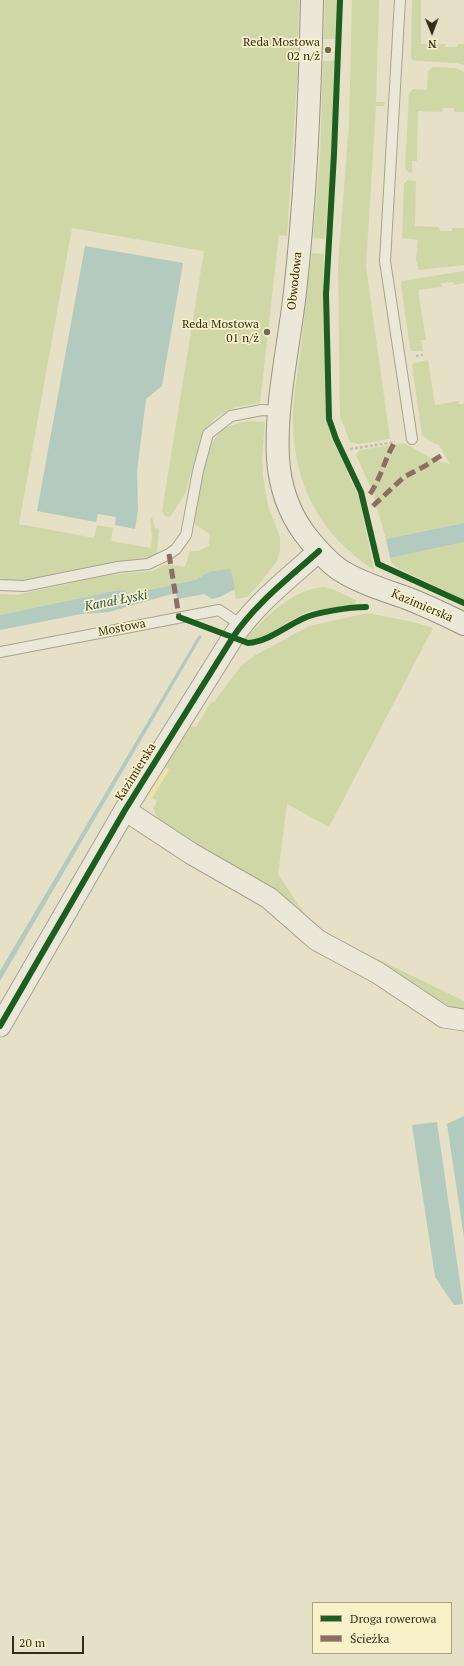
<!DOCTYPE html>
<html>
<head>
<meta charset="utf-8">
<style>
	body { margin:0 }
	#map { position:relative; width:464px; height:1666px; overflow:hidden; background:#e5e0c6; font-family:"PT Serif",serif }
	canvas { display:block }
	.legend { position:absolute; left:312px; top:1602px; width:140px; height:52px; box-sizing:border-box; background:#f8f1c9; border:1px solid #aaa283; margin:0; padding:5px 7px; list-style:none; font-size:12px; color:#362b19 }
	.legend li { display:flex; align-items:center; gap:8px; height:20px }
	.legend b { width:20px; border:1px solid #aaa283 }
	.north { position:absolute; left:412px; top:12px; width:40px; height:40px; -webkit-text-stroke:3px #f8f1c9; paint-order:stroke; rotate:179deg; font-size:11px; font-weight:700; line-height:16px; text-align:center; color:#362b19 }
	.north::after { content:''; display:block; margin:auto; width:14px; height:18px; background:#362b19; clip-path:polygon(50% 0,100% 100%,50% 72%,0 100%) }
	.scale { position:absolute; left:12px; top:1636px; width:72px; height:18px; box-sizing:border-box; border:2px solid #362b19; border-top:0; padding-left:5px; font-size:12px; line-height:14px; white-space:nowrap; color:#362b19; -webkit-text-stroke:3px #f8f1c9; paint-order:stroke }
</style>
</head>
<body>
<div id="map">
<canvas width="464" height="1666"></canvas>
<ul class="legend">
<li><b style="height:5px;background:#1b5e20"></b>Droga rowerowa</li>
<li><b style="height:5px;background:#8d6e63"></b>Ścieżka</li>
</ul>
<div class="north">N</div>
<div class="scale">20 m</div>
</div>
<script>
const context = document.querySelector('canvas').getContext('2d');
context.lineJoin = 'round';
function paint(path, color) { context.fillStyle = color; context.fill(path, 'evenodd'); }
function stroke(path, color, width, dash) { context.strokeStyle = color; context.lineWidth = width; context.lineCap = dash ? 'butt' : 'round'; context.setLineDash(dash || []); context.stroke(path); }
function write(font, color, halo, rows, align = 'center') {
  context.font = font + ' "PT Serif",serif'; context.lineWidth = 3.5; context.setLineDash([]); context.textBaseline = 'middle'; context.strokeStyle = halo; context.fillStyle = color; for (const [text, x, y, turn = 0] of rows) {
    context.save(); context.translate(x, y); context.rotate((+turn || 0) * Math.PI / 180); context.textAlign = isNaN(turn) ? turn : align; if (halo) context.strokeText(text, 0, 0); context.fillText(text, 0, 0); context.restore();
  }
}
const green = new Path2D(`
	M0,0H299L297,77L287,236L279,235L260,403L235,407L216,417L202,434L185,494L170,517L165,516L162,511L204,251L72,228L19,524L94,538L97,525L113,528L111,541L151,548L152,538L150,518L152,517L155,528L159,529L157,553L153,559C134,561 114,563 94,566C75,569 15,587 0,578Z
	M325,0H337V39H324Z
	M352,0H379L376,102H385L384,106H376L366,266L390,439L359,444L350,442L340,416L338,265L349,124Z
	M412,0H421V44H445V47H457L458,44H464V65L456,63L417,61L412,60L411,56Z
	M323,61H336L331,161L325,239L313,238L320,156Z
	M433,67L455,68L464,72V112H454V108H443L442,112L418,111L417,161H412V173L408,172L405,168L409,94L413,89L427,90L428,71Z
	M408,180L416,181L415,226L439,227L440,231H452V228H464V265L419,270L416,259L418,240L402,238L404,184Z
	M312,253L324,254L323,292L326,419L330,434L359,498L374,570C321,535 295,488 293,425C292,403 297,377 300,355C304,321 307,287 312,253Z
	M464,271V283L454,285L453,282L441,283L442,287L418,290L426,340H421L423,351H412L410,348L401,285L402,281Z
	M428,360L435,405L459,401V404H464V523L386,539L372,490L356,455L360,450L404,443L434,460L450,464L439,445L431,442L422,435L412,366L414,363Z
	M250,421L265,422L262,459L263,477L268,506L280,537V550L277,561L260,583L247,597L236,599L231,570L211,571L195,580L130,594L123,590L114,591L0,615V594L17,595L109,575L152,571L166,564L185,567L190,551H198L209,546L210,534L194,524C199,499 202,452 219,433C227,425 240,423 250,421Z
	M464,542V600L396,567L391,562L390,558Z
	M324,587L332,589L356,600V602C345,609 323,608 310,611C290,617 269,639 249,640L245,639C266,617 292,589 324,587Z
	M368,613L413,622L433,628L329,827L287,804L278,874L314,928L464,1001V1016L445,1011L392,976L312,929L287,906L259,885L230,870L170,833L159,821L153,809L157,801L152,798L169,770L164,767L189,726L196,727L211,702H214L241,666L254,656L309,626Z`);
const sand = new Path2D(`
	M164,767L169,770L152,798L147,795Z`);
const water = new Path2D(`
	M85,246L183,263L162,386L146,399L137,471L138,510L135,529L115,525L116,517L98,514L96,522L37,511Z
	M464,523V542L390,558L386,539Z
	M231,569L235,589L220,597L212,599L204,594L178,599L175,593L109,612L81,614L0,630V615L114,591L123,590L130,594L195,580L211,571Z
	M199,635L202,636L0,981V971Z
	M464,1116V1238L447,1124Z
	M437,1122L463,1304L454,1305L435,1277L412,1125Z`);
const path = new Path2D(`
	M416,356L423,355
	M350,449L395,442`);
const service = new Path2D(`
	M400,0L385,261L412,439
	M0,585L24,586L118,567L148,564L169,554L176,549L186,535L198,471L208,434L231,416L262,410L279,411
	M0,652L219,610L241,625`);
const minor = new Path2D(`
	M125,810L192,854L269,898L317,940L378,973L444,1017L464,1020
	M0,1026L125,810L233,637C256,603 289,578 319,551`);
const secondary = new Path2D(`
	M312,0C310,97 306,195 295,292C289,346 275,404 278,459C280,486 288,511 304,533C314,546 327,561 340,570C358,582 384,590 404,597C425,605 444,614 464,624`);
const quiet = new Path2D(`
	M370,494C381,478 385,458 395,442
	M373,506L404,477L425,466L442,455
	M169,554L179,617`);
const cycleway = new Path2D(`
	M340,0L334,154L326,294L329,419L336,439L361,492L378,564L464,603
	M179,617L248,643C267,642 285,627 302,619C315,612 352,607 366,607
	M0,1026L125,810L233,637C256,603 289,578 319,551`);
const markers = [
	[328,50,4,"#736a56"],
	[267,332,4,"#736a56"]
];
const poiNames = [
	["Reda Mostowa",320,43],
	["02 n/ż",320,57],
	["Reda Mostowa",259,325],
	["01 n/ż",259,339]
];
const streetNames = [
	["Obwodowa",295,281,-84],
	["Kazimierska",422,606,23],
	["Mostowa",122,628,-11],
	["Kazimierska",136,772,-58]
];
const waterNames = [
	["Kanał Łyski",116,601,-11]
];
paint(green, '#d0d7a6');
paint(sand, '#ece2a9');
paint(water, '#b3cabe');
stroke(service, '#a8a390', 12);
stroke(minor, '#a8a390', 23);
stroke(secondary, '#989280', 24);
stroke(path, '#c3bfb0', 2.5, [3, 2]);
stroke(service, '#ebe8d9', 10);
stroke(minor, '#ebe8d9', 21);
stroke(secondary, '#ebe8d9', 22);
stroke(quiet, '#8d6e63', 5, [10, 5]);
stroke(cycleway, '#1b5e20', 6);
for (const [x, y, r, color] of markers) { const dot = new Path2D(); dot.arc(x, y, r, 0, 2 * Math.PI); context.fillStyle = color; context.fill(dot); stroke(dot, '#f8f1c9', 1.5); }
write('12px', '#362b19', '#f8f1c9', poiNames, 'right');
write('12px', '#362b19', '#f8f1c9', streetNames);
write('italic 13px', '#275458', '#f8f1c9', waterNames);
</script>
</body>
</html>
